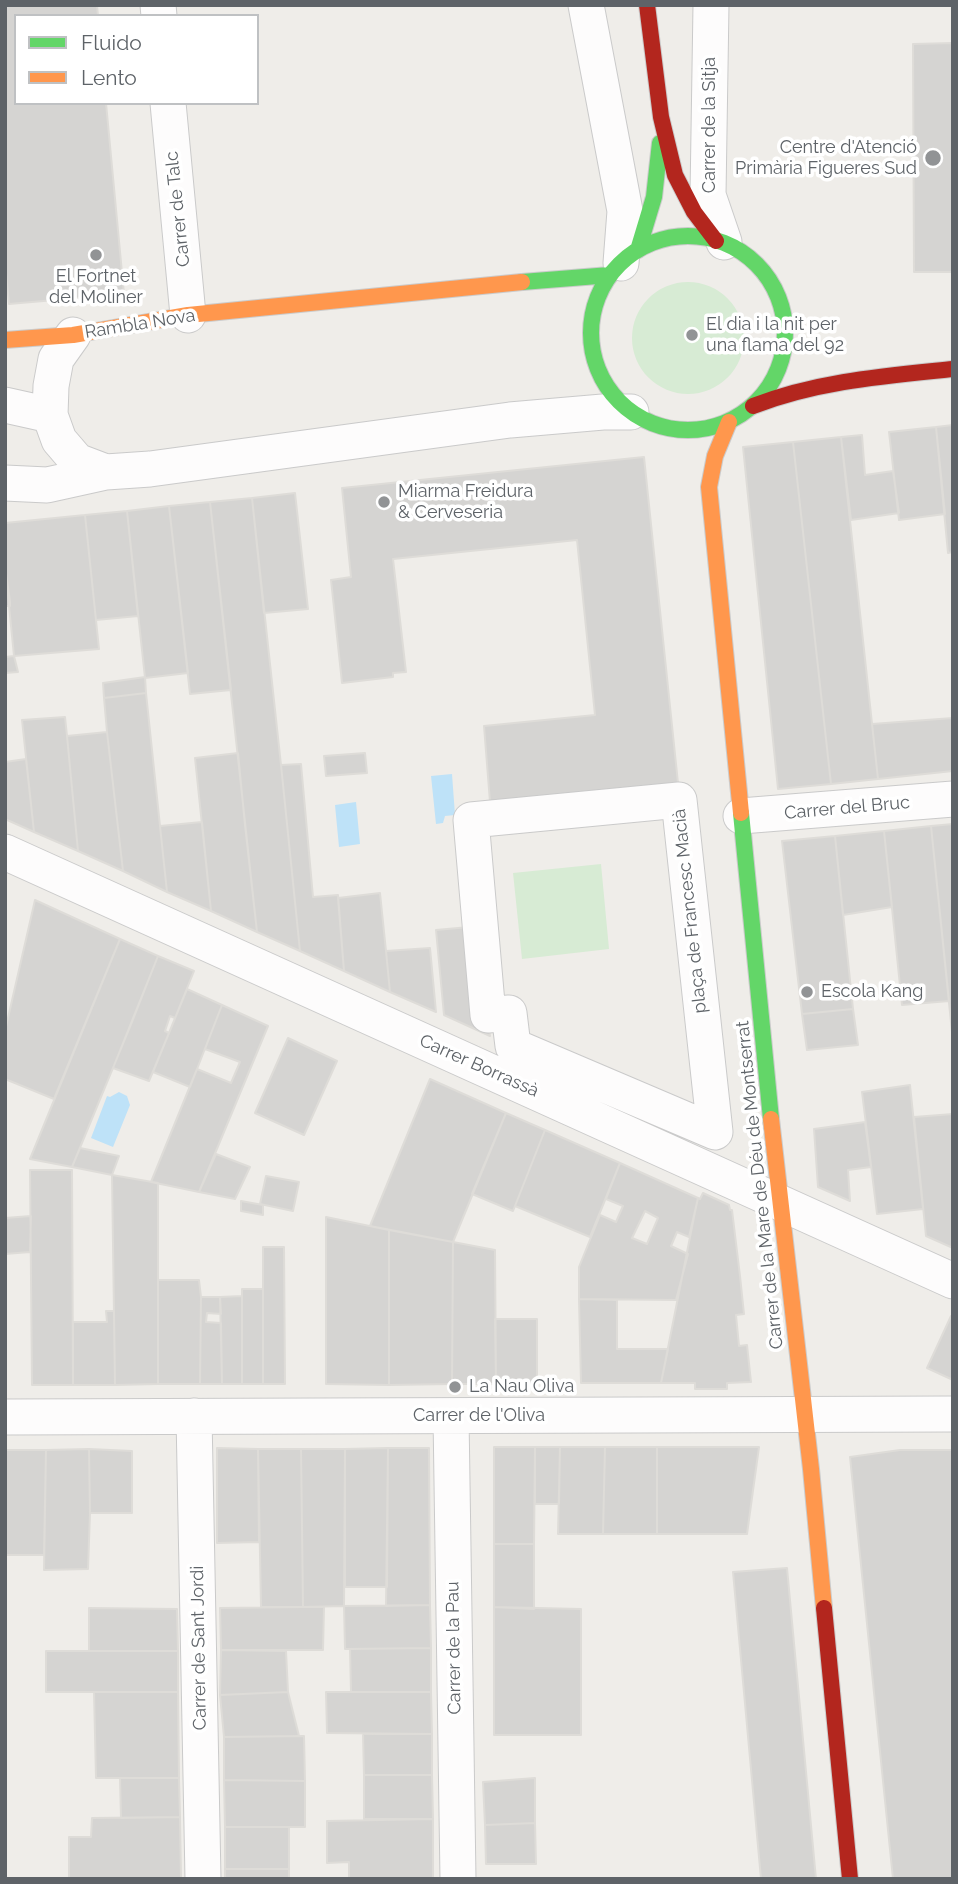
<!DOCTYPE html>
<html>
<head>
<meta charset="utf-8">
<style>
	body { margin:0 }
	#map { position:relative; width:958px; height:1884px; overflow:hidden; background:#efede9; font-family:Raleway,sans-serif }
	canvas { display:block }
	.frame { position:absolute; inset:0; border:7px solid #5e6368; pointer-events:none }
	.legend { position:absolute; left:14px; top:14px; width:245px; height:91px; box-sizing:border-box; background:#fff; border:2px solid #bfc1c3; margin:0; padding:9px 12px; list-style:none; font-size:21px; color:#5e6368 }
	.legend li { display:flex; align-items:center; gap:14px; height:35px }
	.legend b { width:35px; border:2px solid #bfc1c3 }
</style>
</head>
<body>
<div id="map">
<canvas width="958" height="1884"></canvas>
<div class="frame"></div>
<ul class="legend">
<li><b style="height:9px;background:#63d668"></b>Fluido</li>
<li><b style="height:9px;background:#ff974d"></b>Lento</li>
</ul>
</div>
<script>
const context = document.querySelector('canvas').getContext('2d');
context.lineJoin = 'round';
function paint(path, color) { context.fillStyle = color; context.fill(path, 'evenodd'); }
function stroke(path, color, width, dash) { context.strokeStyle = color; context.lineWidth = width; context.lineCap = dash ? 'butt' : 'round'; context.setLineDash(dash || []); context.stroke(path); }
function write(font, color, halo, rows, align = 'center') {
  context.font = font + ' Raleway,sans-serif'; context.lineWidth = 7; context.setLineDash([]); context.textBaseline = 'middle'; context.strokeStyle = halo; context.fillStyle = color; for (const [text, x, y, turn = 0] of rows) {
    context.save(); context.translate(x, y); context.rotate((+turn || 0) * Math.PI / 180); context.textAlign = isNaN(turn) ? turn : align; if (halo) context.strokeText(text, 0, 0); context.fillText(text, 0, 0); context.restore();
  }
}
const green = new Path2D(`
	M632 338a56 56 0 1 1 112 0a56 56 0 1 1-112 0Z
	M601,864L609,949L522,959L513,873Z`);
const water = new Path2D(`
	M452,774L455,815L445,816L443,823L436,824L431,776Z
	M356,802L360,844L339,847L335,805Z
	M119,1092L127,1096L130,1105L113,1147L91,1138L107,1096L110,1097Z`);
const building = new Path2D(`
	M5,5H97L98,16H16V103H106L124,294L9,304L5,262Z
	M953,43V272H914L913,44Z
	M953,425V552L948,553L936,427Z
	M936,427L945,514L899,520L889,432Z
	M862,435L865,475L893,471L899,513L851,520L841,437Z
	M841,437L878,779L831,784L793,442Z
	M793,442L831,784L778,789L743,447Z
	M644,457L678,783L490,802L484,726L595,715L577,540L393,559L406,672L393,673V677L342,683L331,580L351,577L342,488Z
	M295,493L308,609L264,613L252,498Z
	M252,498L281,765L300,951L257,932L210,502Z
	M210,502L231,690L190,694L169,506Z
	M169,506L188,673L145,678L127,511Z
	M127,511L138,616L96,620L85,515Z
	M85,515L99,649L14,656L5,566V523Z
	M5,566L10,602V606H5Z
	M14,656L18,672L5,673V657Z
	M145,677L146,693L104,698L103,683Z
	M146,693L160,826L167,892L123,871L107,732L104,698Z
	M65,717L67,736L78,851L34,832L22,720Z
	M953,718V771L878,779L872,724Z
	M107,732L123,871L78,851L67,736Z
	M238,753L245,825L257,932L211,911L195,758Z
	M365,753L367,773L326,776L324,756Z
	M26,759L34,832L5,819V762Z
	M301,764L313,897L338,895L344,971L300,951L281,765Z
	M202,822L211,911L167,892L160,826Z
	M953,824V1042L931,826Z
	M931,826L949,1001L902,1005L884,831Z
	M884,831L892,907L843,915L835,836Z
	M835,836L853,1009L802,1014L782,841Z
	M380,893L386,951L390,992L344,971L338,898Z
	M35,900L120,939L54,1099L5,1079V1031Z
	M469,927L481,937L490,1036L444,1015L436,930Z
	M120,939L158,956L132,1022L72,1167L30,1159Z
	M430,948L436,1012L390,992L386,951Z
	M158,956L194,971L175,1018L170,1016L165,1031L169,1033L149,1081L113,1068Z
	M187,989L222,1005L190,1087L153,1072Z
	M222,1005L268,1026L199,1192L151,1182L197,1069L231,1083L240,1062L205,1049Z
	M853,1009L858,1045L807,1050L802,1014Z
	M288,1038L337,1061L304,1135L255,1113Z
	M430,1079L506,1113L453,1242L370,1226Z
	M910,1085L923,1209L877,1214L862,1092Z
	M506,1113L545,1130L513,1211L472,1194Z
	M953,1114V1248L926,1236L914,1117Z
	M865,1122L871,1167L848,1170L850,1201L818,1187L814,1129Z
	M545,1130L620,1163L590,1237L515,1206Z
	M80,1148L119,1156L112,1175L72,1167Z
	M216,1154L250,1167L235,1199L199,1192Z
	M620,1163L698,1198L689,1237L677,1232L671,1246L688,1254L676,1300L579,1299V1267L600,1215L616,1222L623,1206L606,1199ZM645,1211L658,1218L647,1244L632,1238Z
	M30,1170H72L73,1385H32Z
	M112,1175L158,1183V1384L115,1385Z
	M266,1176L299,1182L293,1211L260,1204Z
	M703,1193L729,1205L730,1210H732L740,1276L744,1314L736,1315L739,1346L747,1345L751,1382L727,1383V1389H695V1383H661L695,1212L698,1198L700,1199Z
	M241,1201L263,1205V1215L241,1211Z
	M31,1216L30,1252L5,1254V1218Z
	M326,1217L389,1230V1385L326,1384Z
	M389,1230L453,1242L452,1384L389,1385Z
	M453,1242L495,1250L496,1384H452Z
	M263,1247H284L285,1384H263Z
	M158,1280H199L201,1297L200,1384H158Z
	M242,1289H263V1384H242Z
	M242,1296V1384H222L220,1297Z
	M201,1297H220L221,1314L207,1313L206,1322L221,1323L222,1384H200Z
	M579,1299L617,1300V1349H668L661,1383H581Z
	M106,1311H114L115,1385H73V1322H107Z
	M951,1316H953V1380L927,1368Z
	M495,1319H537V1384H496Z
	M494,1447H535L534,1544H494Z
	M535,1447H560L559,1504H535Z
	M560,1447H605L603,1534H558Z
	M605,1447H657V1534H603Z
	M657,1447H759L747,1534H657Z
	M217,1448L258,1449L259,1542L217,1543Z
	M388,1448H429L430,1605L386,1606Z
	M388,1448L387,1587H345V1449Z
	M89,1449L90,1513L88,1569L44,1570L46,1450Z
	M89,1449L132,1451V1513H90Z
	M258,1449H301L303,1607H261Z
	M301,1449H345L344,1606L303,1607Z
	M5,1450H46L44,1555H5Z
	M900,1450H953V1879H893L850,1457Z
	M494,1544H534V1609L494,1607Z
	M787,1568L816,1879H761L733,1572Z
	M430,1605L431,1648L345,1649L344,1606Z
	M303,1607H324L323,1650H221L220,1608Z
	M494,1607L581,1609V1735H494Z
	M89,1608L177,1609L178,1651H89Z
	M431,1648V1692H351L350,1649Z
	M221,1650L286,1651L288,1692L220,1695Z
	M46,1651H178V1692H46Z
	M94,1692H178L179,1778H96Z
	M288,1692L299,1736L224,1737L220,1695Z
	M326,1692H431L432,1734L327,1733Z
	M363,1734H432V1775H364Z
	M304,1736L305,1781L224,1780V1737Z
	M364,1775H432L433,1819H364Z
	M120,1778H179L180,1817L121,1818Z
	M535,1778V1823L485,1825L483,1782Z
	M224,1780L305,1781V1827H225Z
	M180,1817L181,1879H69V1837H91L92,1818Z
	M433,1819V1879H349V1862L327,1863V1821Z
	M535,1823L536,1864H486L485,1825Z
	M225,1827H289V1869H225Z
	M225,1869H289V1879H225Z`);
const street = new Path2D(`
	M158,5L159,16
	M586,5L625,211L621,263
	M711,5L708,195L724,242
	M168,103L188,315
	M73,335L56,359L51,386L50,415L59,440L77,461L106,472L150,469L510,420L603,412H631
	M5,405L50,415
	M5,483L47,485L106,472
	M679,800L715,1132L513,1046L509,1013L488,1015L471,820Z
	M741,816L953,799
	M5,852L953,1281
	M194,1416L203,1879
	M451,1416L458,1879
	M5,1417L953,1414`);
const fast = new Path2D(`
	M591 333a97 97 0 1 1 194 0a97 97 0 1 1-194 0Z
	M638,250L654,197L660,143
	M522,282L610,275
	M741,813L771,1119`);
const slow = new Path2D(`
	M5,340L73,335L188,315L522,282
	M729,422L715,456L709,487L741,813
	M771,1119L811,1469L824,1608`);
const jam = new Path2D(`
	M647,5L661,117L675,175L694,212L716,241
	M753,406C818,381 885,376 953,369
	M824,1608L850,1879`);
const markers = [
	[933,158,9,"#919395"],
	[96,255,7,"#919395"],
	[692,335,7,"#919395"],
	[384,502,7,"#919395"],
	[807,992,7,"#919395"],
	[455,1387,7,"#919395"]
];
const streetNames = [
	["Carrer de la Sitja",710,125,-90],
	["Carrer de Talc",178,209,-96],
	["Rambla Nova",140,324,-9],
	["Carrer del Bruc",847,808,-5],
	["plaça de Francesc Macià",690,911,-96],
	["Carrer Borrassà",479,1066,24],
	["Carrer de la Mare de Déu de Montserrat",760,1185,-96],
	["Carrer de l'Oliva",479,1416],
	["Carrer de Sant Jordi",199,1648,-91],
	["Carrer de la Pau",454,1648,-91]
];
const poiNames = [
	["Centre d'Atenció",917,148,"right"],
	["Primària Figueres Sud",917,169,"right"],
	["El Fortnet",96,277,"center"],
	["del Moliner",96,298,"center"],
	["El dia i la nit per",706,325],
	["una flama del 92",706,346],
	["Miarma Freidura",398,492],
	["& Cerveseria",398,513],
	["Escola Kang",821,992],
	["La Nau Oliva",469,1387]
];
paint(green, '#d7ebd4');
paint(water, '#bee2f8');
paint(building, '#d5d4d2');
stroke(building, '#dedcd8', 2);
stroke(street, '#cacaca', 37);
stroke(fast, '#cbcbcb', 18);
stroke(slow, '#cbcbcb', 18);
stroke(jam, '#cbcbcb', 18);
stroke(street, '#fdfcfc', 35);
stroke(fast, '#63d668', 16);
stroke(slow, '#ff974d', 16);
stroke(jam, '#b3261e', 16);
for (const [x, y, r, color] of markers) { const dot = new Path2D(); dot.arc(x, y, r, 0, 2 * Math.PI); context.fillStyle = color; context.fill(dot); stroke(dot, '#fff', 2.5); }
write('18px', '#5e6368', '#fff', streetNames);
write('18px', '#5e6368', '#fff', poiNames, 'left');
</script>
</body>
</html>
